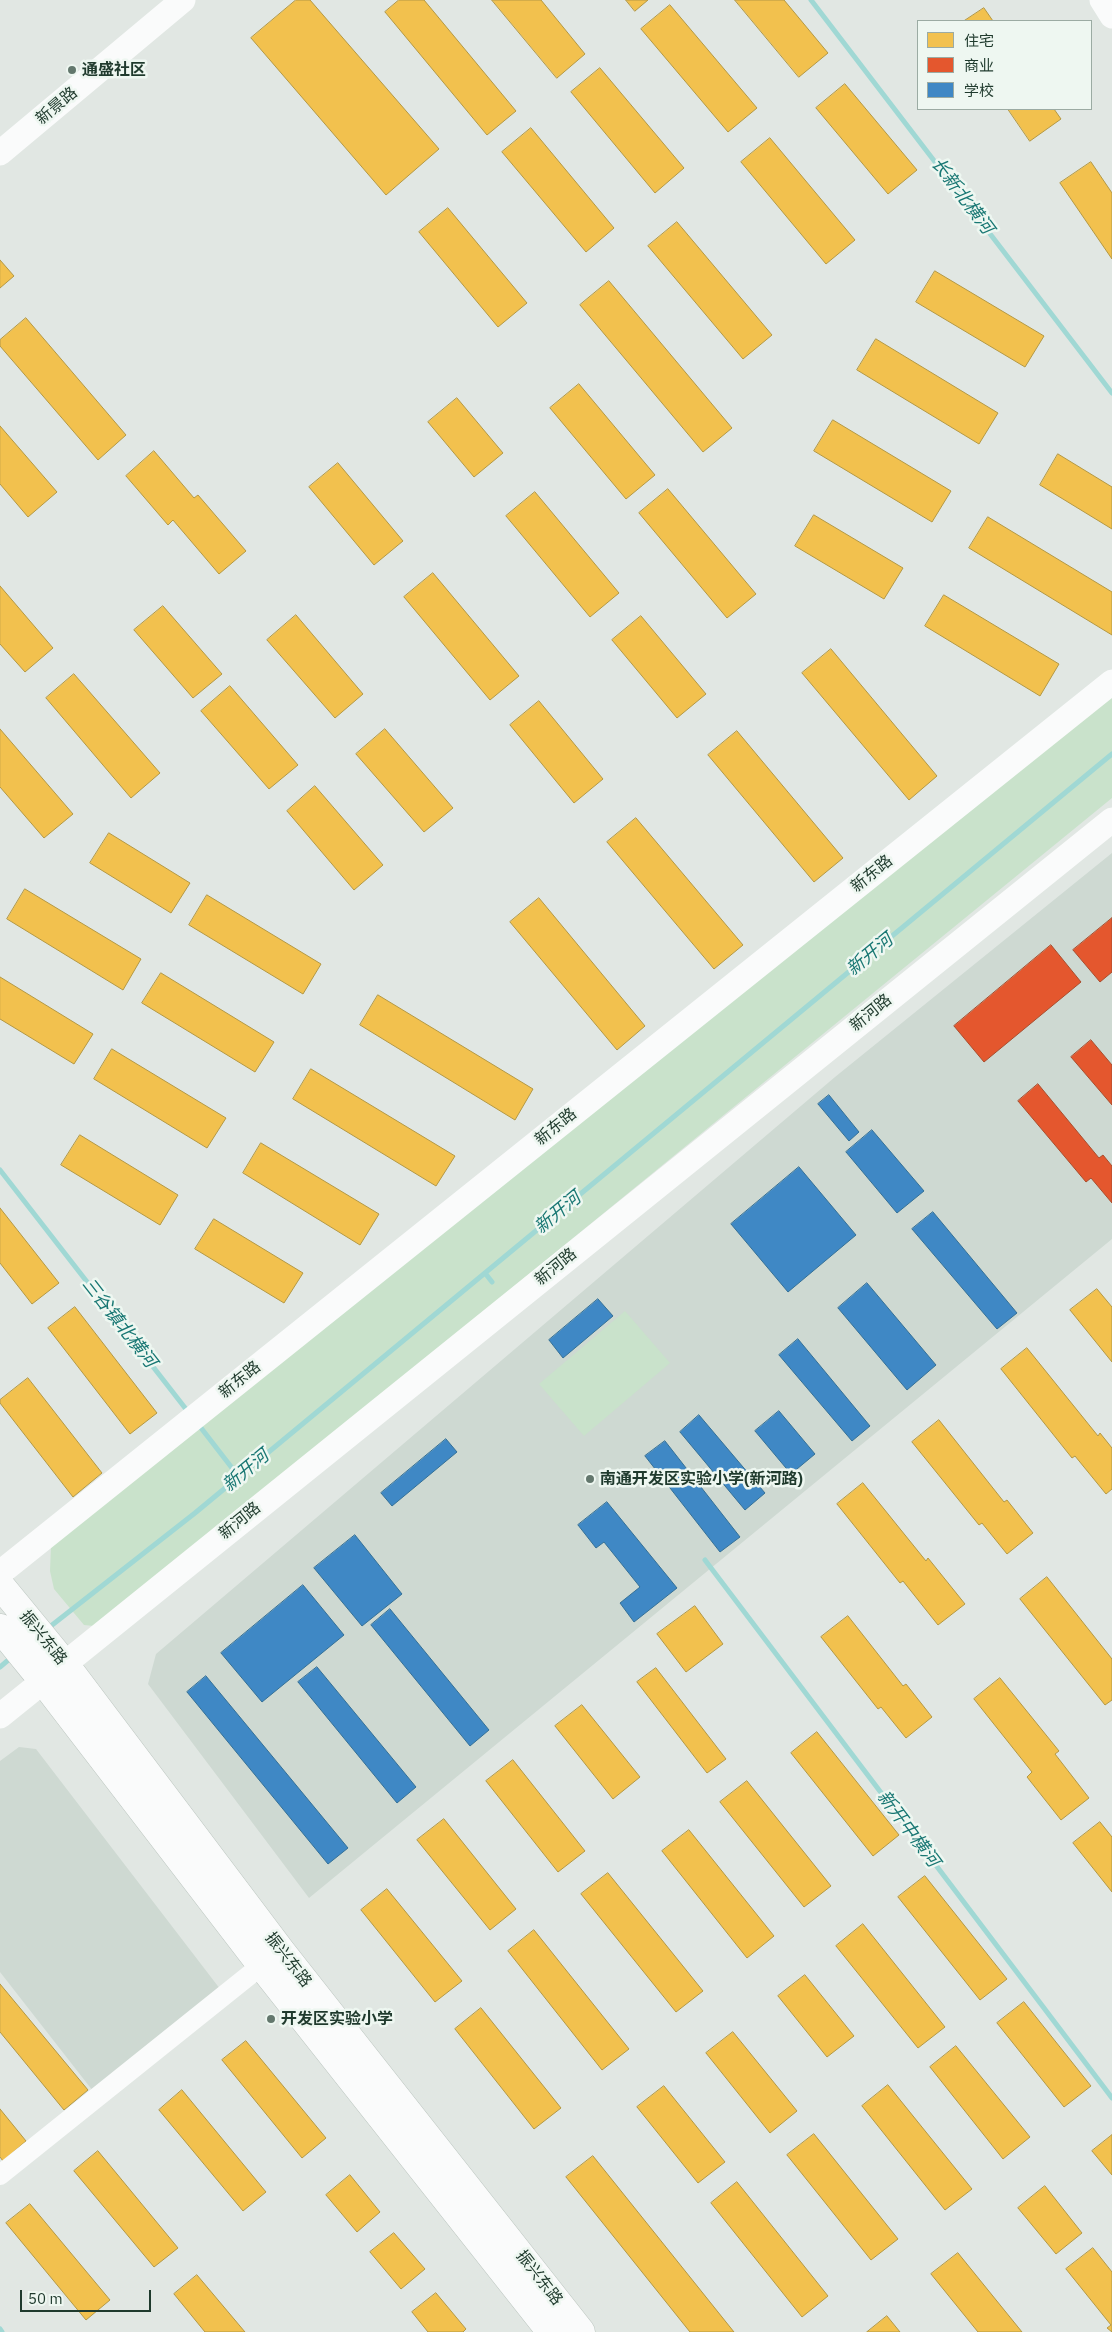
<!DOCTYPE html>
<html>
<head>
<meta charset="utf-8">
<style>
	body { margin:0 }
	#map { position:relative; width:1112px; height:2332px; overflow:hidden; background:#e1e7e3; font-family:"IBM Plex Sans","Noto Sans SC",sans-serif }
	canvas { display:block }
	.legend { position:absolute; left:917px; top:20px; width:175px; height:90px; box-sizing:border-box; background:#eef7f1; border:1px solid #9baba3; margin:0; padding:6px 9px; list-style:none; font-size:15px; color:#1f3a2d }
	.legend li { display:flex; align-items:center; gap:10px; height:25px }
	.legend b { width:25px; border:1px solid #9baba3 }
	.scale { position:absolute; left:20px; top:2290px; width:131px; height:22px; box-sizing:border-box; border:2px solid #1f3a2d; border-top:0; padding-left:6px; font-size:15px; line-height:18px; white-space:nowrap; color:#1f3a2d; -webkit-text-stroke:4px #eef7f1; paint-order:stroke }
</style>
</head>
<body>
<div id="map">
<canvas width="1112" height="2332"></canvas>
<ul class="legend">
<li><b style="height:14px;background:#f2c14e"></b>住宅</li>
<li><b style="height:14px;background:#e4572e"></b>商业</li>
<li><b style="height:14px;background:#3f88c5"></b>学校</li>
</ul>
<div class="scale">50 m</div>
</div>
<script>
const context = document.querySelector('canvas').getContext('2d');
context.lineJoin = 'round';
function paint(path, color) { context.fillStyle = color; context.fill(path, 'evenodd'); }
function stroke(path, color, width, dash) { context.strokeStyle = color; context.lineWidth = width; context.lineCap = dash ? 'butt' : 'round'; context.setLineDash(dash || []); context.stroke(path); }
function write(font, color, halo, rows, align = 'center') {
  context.font = font + ' "IBM Plex Sans","Noto Sans SC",sans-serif'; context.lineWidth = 5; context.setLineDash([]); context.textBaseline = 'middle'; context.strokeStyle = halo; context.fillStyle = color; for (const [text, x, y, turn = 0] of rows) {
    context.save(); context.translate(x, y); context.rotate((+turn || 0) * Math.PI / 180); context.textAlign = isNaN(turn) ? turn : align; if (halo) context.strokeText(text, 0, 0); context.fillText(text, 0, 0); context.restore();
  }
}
const built = new Path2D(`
	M1112,853V1239L309,1898L148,1684L156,1654L835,1077Z
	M19,1747L36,1749L227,1998L100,2100L0,1972V1761Z`);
const green = new Path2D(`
	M1112,696V798L103,1622L94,1626L84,1625L54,1589L50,1571L51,1546Z
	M625,1311L670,1363L584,1436L539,1384Z`);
const homes = new Path2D(`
	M296,0H310L439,149L386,195L251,38Z
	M399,0H424L516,111L487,135L385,12Z
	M492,0H541L585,54L557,78Z
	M626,0H648L635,11Z
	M735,0H784L828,53L799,77Z
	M670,5L757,108L728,132L641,29Z
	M984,8L993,21H964Z
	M600,68L684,168L655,193L571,92Z
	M845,84L917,170L888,194L816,108Z
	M1008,109H1054L1061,119L1030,141Z
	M531,128L614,228L586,252L502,152Z
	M770,138L855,240L826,264L741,162Z
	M1091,162L1112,193V259L1060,183Z
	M448,208L527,303L498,327L419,232Z
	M677,222L772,335L743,359L648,246Z
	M0,260L14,276L0,288Z
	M935,271L1044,336L1025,367L916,302Z
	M609,281L732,428L703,452L580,305Z
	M26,318L126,435L98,460L0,346V340Z
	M876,339L998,413L979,444L857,370Z
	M579,384L655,475L626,499L550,408Z
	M457,398L503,453L474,477L428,422Z
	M833,420L951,491L932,522L814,451Z
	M0,426L57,492L28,517L0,484Z
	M154,451L194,498L198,495L246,551L219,574L173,520L168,525L126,476Z
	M1058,454L1112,487V529L1040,485Z
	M338,463L403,541L374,565L309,487Z
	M668,489L756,594L727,618L639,513Z
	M535,492L619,593L590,617L506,516Z
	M814,515L903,568L884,599L795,546Z
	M988,517L1112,592V635L969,548Z
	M433,573L519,676L490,700L404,597Z
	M0,586L53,648L25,672L0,644Z
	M944,595L1059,664L1040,696L925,626Z
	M163,606L222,674L193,698L134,630Z
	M296,615L363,694L335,718L267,640Z
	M641,616L706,694L677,718L612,640Z
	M831,649L937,776L909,800L802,673Z
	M74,674L160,773L131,798L46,698Z
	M230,686L298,765L269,789L201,711Z
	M539,701L603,779L574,803L510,725Z
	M0,729L73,814L44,838L0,787Z
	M385,729L453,808L424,832L356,754Z
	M737,731L843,858L814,882L708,755Z
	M315,786L383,865L354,890L287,811Z
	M636,818L743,945L714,969L607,842Z
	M109,833L190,883L171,913L90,863Z
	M25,889L141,959L123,990L7,919Z
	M207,895L321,964L303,994L189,925Z
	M539,898L645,1026L617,1050L510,922Z
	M161,973L274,1042L255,1072L142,1003Z
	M0,977L93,1034L74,1064L0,1019Z
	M378,995L533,1089L515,1120L360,1025Z
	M112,1049L226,1118L207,1148L94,1079Z
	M311,1069L455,1156L436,1186L293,1099Z
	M80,1135L178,1195L160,1225L61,1165Z
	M261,1143L379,1214L360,1245L243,1173Z
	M0,1208L59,1283L32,1304L0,1263Z
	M214,1219L303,1273L284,1303L195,1249Z
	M1097,1289L1112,1307V1362L1070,1310Z
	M75,1307L157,1413L130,1434L48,1328Z
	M1027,1348L1098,1436L1100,1433L1112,1448V1489L1106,1494L1075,1456L1072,1458L1001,1369Z
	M28,1378L102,1473L73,1497L0,1403V1400Z
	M939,1420L1004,1502L1007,1500L1033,1533L1007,1554L982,1523L979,1525L912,1442Z
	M863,1483L926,1561L928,1558L965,1604L938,1625L903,1581L900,1583L837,1504Z
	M1047,1577L1112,1659V1700L1105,1705L1020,1599Z
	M695,1606L723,1644L686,1672L657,1634Z
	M848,1616L903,1686L906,1684L932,1717L906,1738L881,1707L878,1709L821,1637Z
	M656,1668L726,1759L707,1773L637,1682Z
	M1000,1678L1059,1751L1055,1754L1089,1798L1061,1820L1027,1777L1032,1772L974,1699Z
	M582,1705L640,1777L613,1799L555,1726Z
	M817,1732L899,1835L873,1856L791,1753Z
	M513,1760L585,1851L558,1872L486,1781Z
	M747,1781L831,1886L804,1907L720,1802Z
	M444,1819L516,1909L490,1930L417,1840Z
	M1100,1822L1112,1837V1892L1073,1843Z
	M689,1830L774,1936L747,1958L662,1851Z
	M608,1873L703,1991L676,2012L581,1894Z
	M925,1876L1007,1979L980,2000L898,1897Z
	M387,1889L462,1981L435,2002L361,1910Z
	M863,1924L945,2027L918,2048L836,1946Z
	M534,1930L629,2049L602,2070L508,1951Z
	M805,1975L854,2036L827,2057L778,1996Z
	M0,1984L88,2090L64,2110L0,2032Z
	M1024,2002L1091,2086L1064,2107L997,2023Z
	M481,2008L561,2108L534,2129L455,2029Z
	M733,2032L797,2111L770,2133L706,2053Z
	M246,2041L326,2138L302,2158L222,2060Z
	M956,2046L1030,2137L1003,2159L930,2067Z
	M888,2085L972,2189L945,2210L862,2106Z
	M664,2086L725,2162L698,2183L637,2107Z
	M182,2090L266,2192L243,2211L159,2110Z
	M0,2109L26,2141L3,2161L0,2157Z
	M814,2134L898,2239L871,2260L787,2155Z
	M1112,2135V2175L1092,2151Z
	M98,2151L178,2248L154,2267L74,2171Z
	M593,2156L734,2332H690L566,2177Z
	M350,2175L380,2212L357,2232L326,2195Z
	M737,2182L828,2296L802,2317L711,2203Z
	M1045,2186L1082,2233L1056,2254L1018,2208Z
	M30,2204L110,2300L86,2320L6,2223Z
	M394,2233L425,2269L401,2289L370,2252Z
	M1093,2248L1112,2272V2332L1107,2328L1111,2325L1066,2269Z
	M958,2253L1022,2332H978L931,2274Z
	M197,2275L245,2332H205L174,2294Z
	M436,2293L466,2329L463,2332H428L412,2312Z
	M887,2316L900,2332H867Z`);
const shops = new Path2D(`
	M1112,918V972L1100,982L1073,950Z
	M1051,945L1081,982L984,1062L954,1026Z
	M1091,1040L1112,1065V1105L1071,1057Z
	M1038,1084L1099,1158L1103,1155L1112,1166V1203L1091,1178L1086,1182L1018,1101Z`);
const schools = new Path2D(`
	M829,1095L859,1132L849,1141L818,1104Z
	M872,1130L924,1191L897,1213L846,1152Z
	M799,1167L856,1235L788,1292L731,1224Z
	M933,1212L1017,1313L997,1329L912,1229Z
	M867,1283L936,1365L907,1390L838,1308Z
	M598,1299L613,1316L563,1358L549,1340Z
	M798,1339L870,1426L852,1441L779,1355Z
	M779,1411L815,1454L791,1474L755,1431Z
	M699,1415L765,1493L745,1510L680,1432Z
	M446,1439L457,1452L392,1506L381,1493Z
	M665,1441L740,1537L720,1552L645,1456Z
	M607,1502L677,1588L634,1622L620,1603L640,1587L604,1542L596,1548L578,1525Z
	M355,1535L402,1594L362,1626L314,1568Z
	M303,1585L344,1635L262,1702L221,1653Z
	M390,1609L489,1730L470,1746L371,1625Z
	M317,1667L416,1787L397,1803L298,1682Z
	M206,1676L348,1848L328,1864L187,1692Z`);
const stream = new Path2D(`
	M811,0L1112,393
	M0,1170L189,1413
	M485,1273L492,1282
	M198,1424L239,1477
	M705,1560L1112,2098
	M47,1629L195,1513L1112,754
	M0,1667L13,1656
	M0,2329L2,2332`);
const minor = new Path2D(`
	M0,2175L272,1957`);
const tertiary = new Path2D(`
	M1102,0L1112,16
	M0,153L183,0
	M0,1573L1112,682
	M0,1716L1112,820`);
const secondary = new Path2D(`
	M0,1585L64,1663L281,1951L581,2332
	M0,1628L43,1681L261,1965L551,2332`);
const markers = [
	[72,70,5,"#63776d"],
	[590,1479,5,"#63776d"],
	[271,2019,5,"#63776d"]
];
const poiNames = [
	["通盛社区",82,70],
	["南通开发区实验小学(新河路)",600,1479],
	["开发区实验小学",281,2019]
];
const streetNames = [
	["新景路",57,106,-40],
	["新东路",872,874,-39],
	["新河路",871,1013,-39],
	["新东路",556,1127,-39],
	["新河路",556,1267,-39],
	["新东路",240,1380,-39],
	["新河路",240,1521,-39],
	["振兴东路",43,1638,51],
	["振兴东路",288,1960,52],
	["振兴东路",539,2278,52]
];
const waterNames = [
	["长新北横河",962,196,53],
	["新开河",870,955,-40],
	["新开河",558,1213,-40],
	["三谷镇北横河",119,1323,52],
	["新开河",246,1471,-40],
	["新开中横河",908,1829,53]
];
paint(built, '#ced9d2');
paint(green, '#c9e2cb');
paint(homes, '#f2c14e');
stroke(homes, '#b39844', 1);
paint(shops, '#e4572e');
stroke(shops, '#a94e2e', 1);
paint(schools, '#3f88c5');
stroke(schools, '#357197', 1);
stroke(stream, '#a0d8d4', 5);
stroke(secondary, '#bac4be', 29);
stroke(minor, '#fafbfb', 20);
stroke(tertiary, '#fafbfb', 25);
stroke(secondary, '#fafbfb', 28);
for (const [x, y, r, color] of markers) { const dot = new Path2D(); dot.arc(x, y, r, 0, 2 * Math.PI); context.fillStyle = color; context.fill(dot); stroke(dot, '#eef7f1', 2); }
write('bold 16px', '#1f3a2d', '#eef7f1', poiNames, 'left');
write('16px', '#1f3a2d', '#eef7f1', streetNames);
write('italic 18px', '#187773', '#eef7f1', waterNames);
</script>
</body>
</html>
